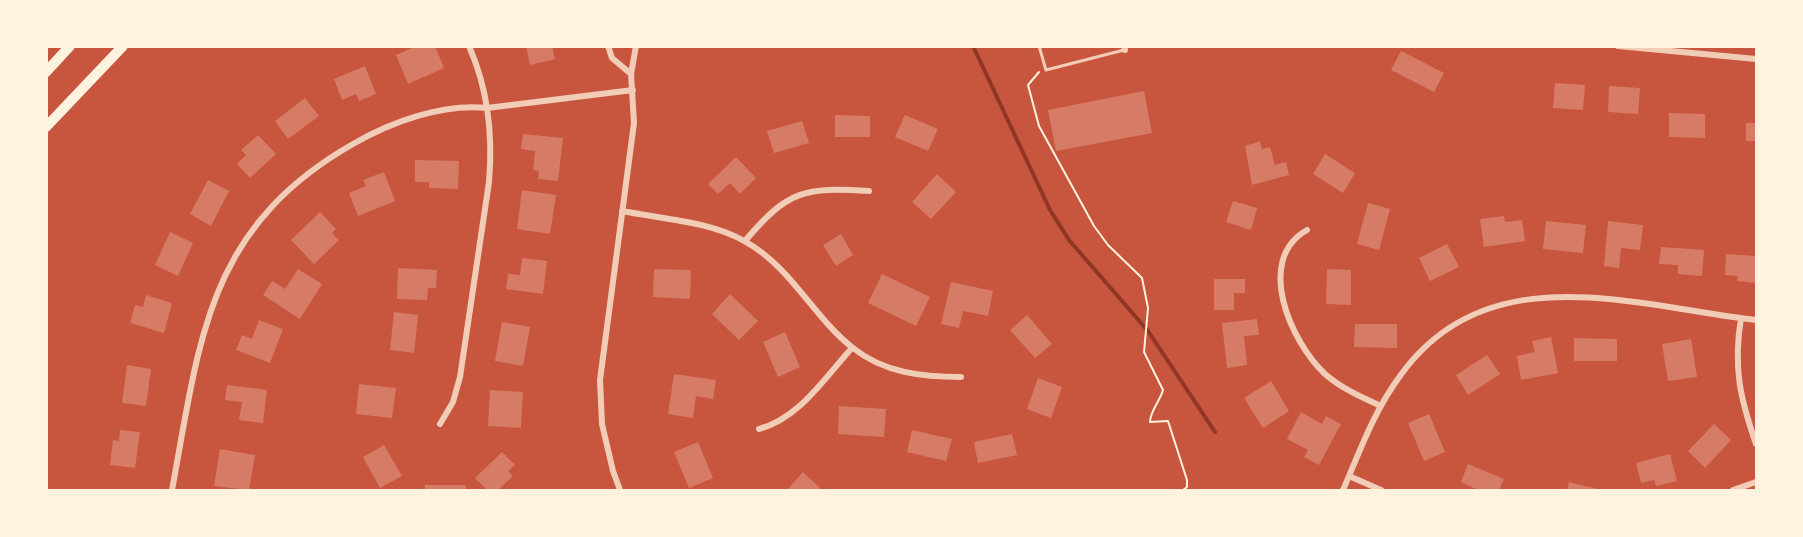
<!DOCTYPE html>
<html>
<head>
<meta charset="utf-8">
<style>
	body { margin:0 }
	#map { position:relative; width:1803px; height:537px; overflow:hidden; background:#c8553d; font-family:"PT Serif",serif }
	canvas { display:block }
	.frame { position:absolute; inset:0; border:48px solid #fff3e0; pointer-events:none }
</style>
</head>
<body>
<div id="map">
<canvas width="1803" height="537"></canvas>
<div class="frame"></div>
</div>
<script>
const context = document.querySelector('canvas').getContext('2d');
context.lineJoin = 'round';
function stroke(path, color, width, dash) { context.strokeStyle = color; context.lineWidth = width; context.lineCap = dash ? 'butt' : 'round'; context.setLineDash(dash || []); context.stroke(path); }
function paint(path, color) { context.fillStyle = color; context.fill(path, 'evenodd'); }
const stream = new Path2D(`
	M973,46L1050,210L1069,240L1148,331L1215,432`);
const building = new Path2D(`
	M417,46H435L444,68L408,84L396,55Z
	M526,46H552L555,59L530,65Z
	M1401,51L1444,73L1434,92L1391,70Z
	M365,66L376,94L359,101L356,94L342,100L334,79Z
	M1555,83L1585,85L1583,110L1553,108Z
	M1609,86L1640,88L1638,114L1608,112Z
	M1144,91L1152,133L1056,151L1048,110Z
	M305,98L319,116L288,139L275,121Z
	M1669,113L1705,114V138L1669,137Z
	M835,115L870,116V137H835Z
	M905,115L938,129L928,151L895,137Z
	M802,121L809,143L774,153L767,131Z
	M1746,123H1756V141H1746Z
	M523,134L563,138L558,181L538,179L539,171L533,170L535,151L521,149Z
	M258,135L276,154L250,178L237,164L246,155L241,150Z
	M1260,141L1262,149L1270,147L1275,165L1286,162L1289,175L1252,185L1245,146Z
	M1325,154L1355,173L1343,193L1313,174Z
	M736,157L756,178L740,194L730,183L718,194L708,184Z
	M415,160L459,161L458,189L429,188V182H415Z
	M384,172L395,201L358,216L349,193L366,186L363,180Z
	M937,174L956,192L931,219L912,202Z
	M208,180L229,191L211,226L190,214Z
	M522,190L556,195L550,234L517,229Z
	M1233,201L1257,208L1251,230L1226,222Z
	M1368,203L1390,209L1379,250L1357,244Z
	M320,212L336,229L332,233L339,240L314,264L291,240Z
	M1504,216L1505,222L1522,220L1525,241L1484,247L1480,219Z
	M1546,221L1586,225L1583,253L1543,249Z
	M1608,221L1643,225L1640,250L1621,248L1619,268L1604,266Z
	M170,232L193,243L178,276L155,265Z
	M841,234L853,255L836,266L823,245Z
	M1447,244L1459,267L1430,281L1419,258Z
	M1661,247L1704,250L1702,276L1678,274V265L1659,264Z
	M1726,254L1756,256V283L1737,281L1738,276L1725,275Z
	M522,258L547,261L543,294L506,289L508,274L520,275Z
	M398,268L437,270L436,288H428L427,300L397,299Z
	M298,269L322,284L300,319L263,295L272,281L285,289Z
	M654,269L691,270L690,299L653,297Z
	M1327,269L1351,270V305L1326,304Z
	M882,274L930,297L916,326L868,303Z
	M1214,279H1245V293H1234V310H1214Z
	M951,282L993,291L988,316L963,311L959,328L941,324Z
	M730,294L758,321L739,340L712,314Z
	M146,295L172,303L164,333L130,323L135,305L143,307Z
	M394,312L418,315L414,353L390,350Z
	M1027,315L1052,344L1035,358L1010,330Z
	M1257,319L1259,335L1244,336L1247,365L1227,368L1222,323Z
	M259,320L283,329L270,363L236,350L242,335L252,339Z
	M502,322L530,327L523,366L495,361Z
	M1355,324H1397V348L1354,347Z
	M785,332L800,367L778,377L763,342Z
	M1551,337L1558,373L1521,380L1517,356L1535,352L1532,341Z
	M1574,338L1617,339V361H1574Z
	M1691,339L1697,377L1668,381L1662,344Z
	M1487,355L1500,374L1468,395L1456,375Z
	M127,365L151,369L146,406L122,403Z
	M674,374L716,380L713,399L696,396L693,418L668,414Z
	M1038,378L1062,387L1051,418L1027,409Z
	M1271,381L1289,411L1263,428L1244,398Z
	M359,384L396,388L392,418L356,414Z
	M227,385L267,390L263,423L239,420L242,402L225,400Z
	M490,390L523,392L521,428L488,426Z
	M839,406L886,409L884,437L838,434Z
	M1301,412L1322,424L1326,416L1341,424L1319,465L1304,457L1308,450L1287,439Z
	M1429,414L1445,452L1424,461L1408,423Z
	M1714,424L1731,440L1705,468L1688,451Z
	M120,430L140,432L135,468L110,465L113,440L119,441Z
	M912,430L952,439L946,461L907,452Z
	M1012,434L1017,455L978,463L974,442Z
	M698,442L713,478L689,488L674,452Z
	M384,445L402,476L380,488L363,457Z
	M220,449L255,455L249,490L214,486Z
	M502,452L515,465L508,471L513,476L498,490H487L475,478Z
	M1670,454L1677,481L1656,486L1654,480L1641,483L1636,463Z
	M1468,464L1504,479L1499,490H1478L1461,482Z
	M803,472L820,488L818,490H787Z
	M1569,482L1601,490H1567Z
	M425,485H466V490H425Z`);
const path = new Path2D(`
	M1039,72L1028,85L1039,126L1094,226L1108,245L1142,278L1148,308L1144,352L1163,390C1160,401 1150,411 1150,422L1168,421L1187,480V487L1183,490`);
const service = new Path2D(`
	M1039,46L1046,70L1124,50`);
const minor = new Path2D(`
	M608,46L612,58L631,74
	M1124,46L1125,50
	M1618,46L1756,59
	M622,211C662,219 710,221 746,242C792,268 813,317 853,348C884,373 923,377 961,377
	M1307,230C1254,260 1291,342 1325,374C1341,388 1361,397 1381,406
	M745,241C788,190 804,187 869,191
	M1741,318C1733,367 1740,398 1756,444
	M440,424L453,402L460,377L489,182C493,136 488,89 469,46
	M759,429C799,419 825,377 852,348
	M1349,476L1381,490
	M172,490C200,340 206,228 353,144C391,122 443,103 487,108L633,90
	M620,490L613,471L602,424L600,380L634,123L631,74L636,46
	M1343,490C1360,451 1374,411 1400,376C1487,254 1634,306 1756,320
	M1733,490L1756,482`);
const primary = new Path2D(`
	M46,72L70,46
	M46,127L123,46`);
stroke(stream, '#8f3625', 4);
paint(building, '#d67c66');
stroke(path, '#fff3e0', 2);
stroke(service, '#f1ccb7', 3);
stroke(minor, '#f1ccb7', 6);
stroke(primary, '#fff3e0', 10);
</script>
</body>
</html>
